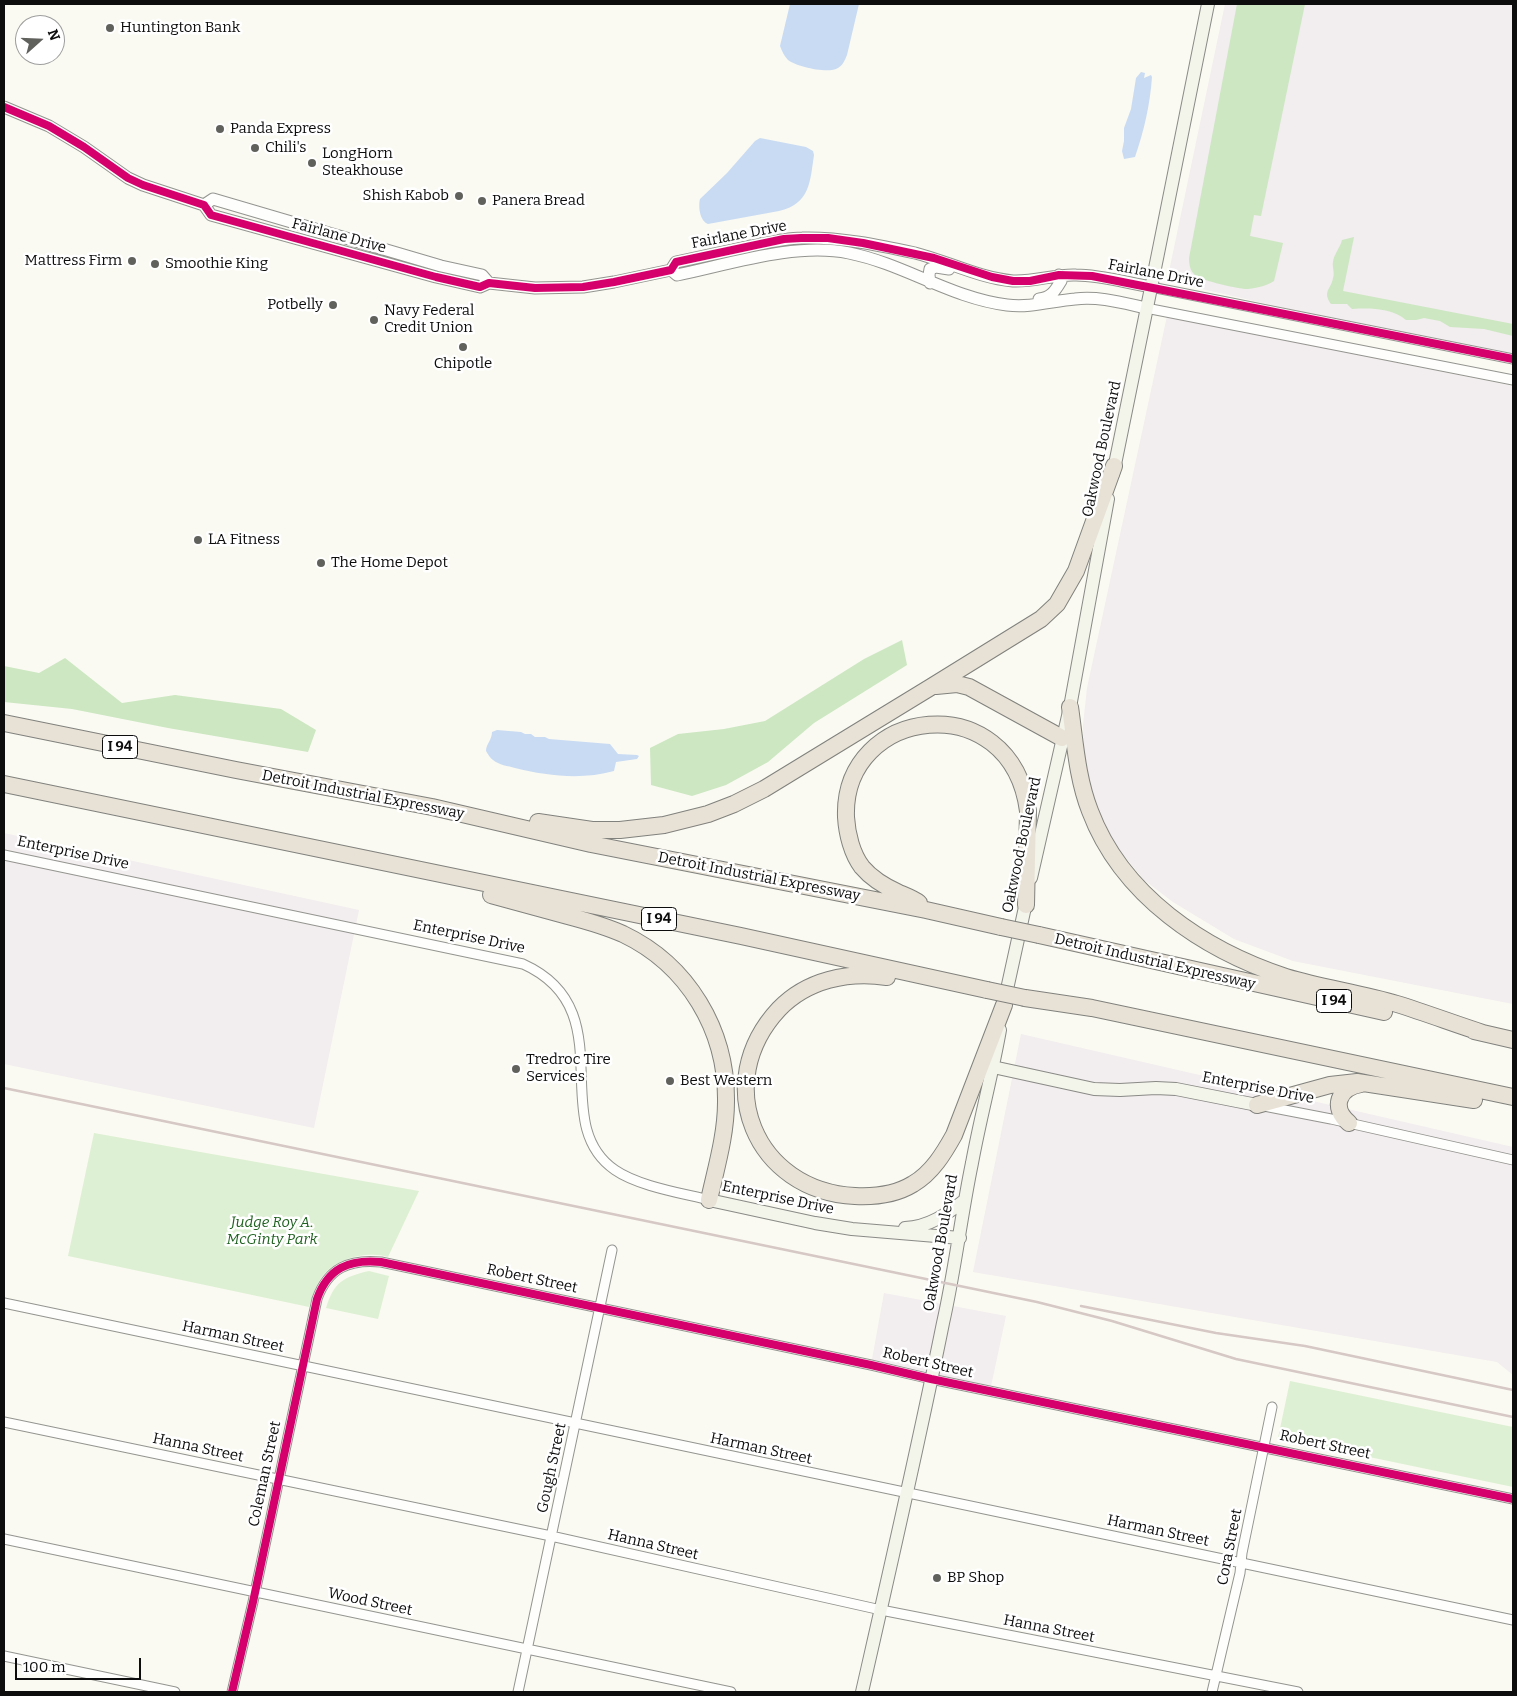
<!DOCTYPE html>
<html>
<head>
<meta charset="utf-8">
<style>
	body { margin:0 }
	#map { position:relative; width:1517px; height:1696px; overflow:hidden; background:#fafaf2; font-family:Bitter,serif }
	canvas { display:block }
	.frame { position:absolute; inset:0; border:5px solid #0d0d0d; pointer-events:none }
	.north { position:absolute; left:15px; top:15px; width:50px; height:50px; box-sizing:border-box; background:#fff; border:1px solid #9e9e9e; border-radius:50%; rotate:70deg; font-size:14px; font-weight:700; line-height:20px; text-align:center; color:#0d0d0d }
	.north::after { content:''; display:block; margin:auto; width:18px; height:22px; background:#60605d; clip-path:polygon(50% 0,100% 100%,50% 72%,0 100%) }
	.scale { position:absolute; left:15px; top:1658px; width:126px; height:22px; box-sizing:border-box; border:2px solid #0d0d0d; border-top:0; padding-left:6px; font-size:15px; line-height:18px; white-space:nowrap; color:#0d0d0d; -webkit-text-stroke:4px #fff; paint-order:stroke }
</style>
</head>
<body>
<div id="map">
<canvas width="1517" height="1696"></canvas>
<div class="frame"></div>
<div class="north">N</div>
<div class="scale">100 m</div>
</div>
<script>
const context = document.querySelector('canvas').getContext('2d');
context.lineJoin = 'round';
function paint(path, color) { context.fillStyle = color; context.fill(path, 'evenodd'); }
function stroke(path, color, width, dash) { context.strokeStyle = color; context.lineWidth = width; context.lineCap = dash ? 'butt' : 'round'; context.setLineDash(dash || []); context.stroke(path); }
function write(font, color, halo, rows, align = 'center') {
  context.font = font + ' Bitter,serif'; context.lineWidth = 5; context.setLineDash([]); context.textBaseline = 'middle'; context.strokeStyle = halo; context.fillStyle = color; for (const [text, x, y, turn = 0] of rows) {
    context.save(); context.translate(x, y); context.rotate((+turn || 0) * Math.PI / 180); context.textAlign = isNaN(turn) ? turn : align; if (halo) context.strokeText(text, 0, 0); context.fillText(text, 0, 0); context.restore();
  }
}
const industrial = new Path2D(`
	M1225,4H1513V354L1311,314L1167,281Z
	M1167,316L1513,386V1004L1293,961L1234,939L1173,902L1144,880L1116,846L1095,807L1084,765L1083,725L1087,688Z
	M4,833L359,910L314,1128L4,1064Z
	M1021,1034L1513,1147V1375L1497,1362L973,1272Z
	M884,1293L1006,1316L990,1391L871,1365Z`);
const green = new Path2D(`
	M94,1133L419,1191L388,1257C368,1251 341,1257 326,1272C317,1281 313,1295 309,1307L68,1256Z
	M369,1271L389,1276L378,1319L326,1308C334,1282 343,1277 369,1271Z
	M1290,1381L1513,1427V1487L1278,1438Z`);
const forest = new Path2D(`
	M1237,4H1305L1261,216L1254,215L1250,236L1283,243L1274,281C1266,286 1257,288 1248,289C1239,289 1202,281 1195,275C1190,271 1189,264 1189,258Z
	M1354,237L1343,291L1513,324V336L1484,329L1450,327L1440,321L1424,318L1416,320H1406C1392,308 1370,308 1352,309L1347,304H1331C1322,291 1331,290 1333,278C1335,273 1332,267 1333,262C1334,254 1340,248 1342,240Z
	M902,640L907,665L814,723L768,762L726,785L692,796L651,785L650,748L678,734L724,729L765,721L864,659Z
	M65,658L122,703L175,695L281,709L316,730L308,752L168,728L72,709L4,702V666L39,673Z`);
const water = new Path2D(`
	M790,4H859L847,55C845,60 843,65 838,68C829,74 797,67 788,60C784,56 782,51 780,46Z
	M1141,72L1145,73L1144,78L1151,75L1152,77C1150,105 1144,131 1135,157L1124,159L1122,151L1124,141V128L1131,109L1136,78Z
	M760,138L806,147L813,151L814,155C810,182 810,204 779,211L708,224C700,221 698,207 700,199L727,173L755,141Z
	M497,730L521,732L525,734H531L535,737H545L549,739L610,744L618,754L637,755L639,756L637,759L616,762L614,771C582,780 547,776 515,768C508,766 499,765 493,760C490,758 488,754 486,751C486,744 492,740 492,732Z`);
const minor = new Path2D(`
	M1151,287L1513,359
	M1146,308L1513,380
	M4,855L523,964C625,1010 545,1122 615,1170C638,1186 681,1193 709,1200
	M1264,1106L1331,1119L1513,1160
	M4,1303L1513,1620
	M4,1422L551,1536L881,1610L1298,1692
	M4,1539L731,1692
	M4,1656L175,1692
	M232,1692L253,1602L317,1299C328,1268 349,1259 381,1262L871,1365L931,1379L1513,1499
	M518,1692L612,1250
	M1212,1692L1240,1573L1242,1553L1272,1407`);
const tertiary = new Path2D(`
	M4,107L49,126L84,147L128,178L143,185L204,205L211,215L436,277L480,287L489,283L535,288L583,287L614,282L671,270L676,262C700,257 723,252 746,247C765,243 784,238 802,238C840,237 878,245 915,253C947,261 979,278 1013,281C1035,282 1055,274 1076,275C1101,275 1127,283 1151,287
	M204,205L213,199L441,266L482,275L489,283
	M671,270L677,275C730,264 796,242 849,253C904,264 951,298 1007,305C1030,308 1052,301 1075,299C1099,296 1123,303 1146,308
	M930,283L929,275L930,269L936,267L949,269
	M1039,299C1051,298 1055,291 1061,281L1059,275`);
const secondary = new Path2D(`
	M1113,474C1146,318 1176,160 1208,4
	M1031,878L1070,707L1108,499
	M1004,1003L1027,898
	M993,1067L1094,1089L1120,1090L1156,1088L1176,1089L1257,1105
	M709,1200L815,1223L852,1229L960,1238
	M905,1228C929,1227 947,1214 965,1200
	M862,1692C890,1569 918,1447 943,1323C955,1270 961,1216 972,1163C980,1119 992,1075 1000,1030`);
const motorway = new Path2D(`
	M936,686L957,684L969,687L1062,738
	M1070,707C1075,742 1077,778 1090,811C1122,896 1204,950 1286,977C1322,988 1361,993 1397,1004C1426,1013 1455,1024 1483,1033
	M4,723L236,770L432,807L591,844L926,910L1001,927
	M4,784L741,936L987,990
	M538,822L592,830H620L664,825L708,814L734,804L764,789L931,687L1041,619L1057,604L1076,571L1114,466
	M491,895C517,902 543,909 568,916C587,921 605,926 623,934C688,965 727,1030 726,1102C726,1135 716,1168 709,1200
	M919,903C914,899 906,896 899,893C886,887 872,879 862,867C852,854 847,834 846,817C842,706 1011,684 1028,811L1026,905
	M1039,935L1384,1012
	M887,977C848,971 807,980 779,1009C710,1083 755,1191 855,1196C875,1197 895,1195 913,1184C932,1173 944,1153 954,1135L1004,1005
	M1025,998L1092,1008L1513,1097
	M1474,1031L1513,1040
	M1257,1105L1330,1085L1357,1082L1474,1100
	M1349,1123C1331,1108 1338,1088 1361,1084`);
const rail = new Path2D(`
	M4,1088L1037,1302L1112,1321L1236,1359L1513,1417
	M1081,1306L1216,1333L1305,1346L1513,1390`);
const motorwayBridge = new Path2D(`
	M1001,927L1039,935
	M987,990L1025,998`);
const cycleway = new Path2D(`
	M4,107L49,126L84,147L128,178L143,185L204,205L211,215L436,277L480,287L489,283L535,288L583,287L614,282L671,270L676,262L784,239L801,238H828L863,243L934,258L992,277L1013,281H1030L1059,275L1092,276L1513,359
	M232,1692L253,1602L317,1299C328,1268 349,1259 381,1262L871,1365L931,1379L1513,1499`);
const markers = [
	[110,28,5,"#60605d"],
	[220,129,5,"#60605d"],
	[255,148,5,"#60605d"],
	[312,163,5,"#60605d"],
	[459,196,5,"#60605d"],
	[482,201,5,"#60605d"],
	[132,261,5,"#60605d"],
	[155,264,5,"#60605d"],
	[333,305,5,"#60605d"],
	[374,320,5,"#60605d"],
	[463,347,5,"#60605d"],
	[198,540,5,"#60605d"],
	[321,563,5,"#60605d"],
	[516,1069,5,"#60605d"],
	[670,1081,5,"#60605d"],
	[937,1578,5,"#60605d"]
];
const shields = [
	[120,747,35],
	[659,919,35],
	[1334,1001,35]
];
const shieldNames = [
	["I 94",120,747],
	["I 94",659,919],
	["I 94",1334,1001]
];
const poiNames = [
	["Huntington Bank",120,28],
	["Panda Express",230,129],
	["Chili's",265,148],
	["LongHorn",322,154],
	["Steakhouse",322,171],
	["Shish Kabob",449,196,"right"],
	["Panera Bread",492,201],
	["Mattress Firm",122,261,"right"],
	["Smoothie King",165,264],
	["Potbelly",323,305,"right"],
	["Navy Federal",384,311],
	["Credit Union",384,328],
	["Chipotle",463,364,"center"],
	["LA Fitness",208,540],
	["The Home Depot",331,563],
	["Tredroc Tire",526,1060],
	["Services",526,1077],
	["Best Western",680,1081],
	["BP Shop",947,1578]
];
const streetNames = [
	["Fairlane Drive",739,235,-11],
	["Fairlane Drive",339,236,15],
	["Fairlane Drive",1156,274,11],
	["Oakwood Boulevard",1102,449,-78],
	["Detroit Industrial Expressway",363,795,11],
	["Oakwood Boulevard",1022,845,-78],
	["Enterprise Drive",73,853,12],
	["Detroit Industrial Expressway",759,877,11],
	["Enterprise Drive",469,937,12],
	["Detroit Industrial Expressway",1155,962,13],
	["Enterprise Drive",1258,1088,11],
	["Enterprise Drive",778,1198,12],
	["Oakwood Boulevard",941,1243,-80],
	["Robert Street",532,1279,12],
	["Harman Street",233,1337,12],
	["Robert Street",928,1363,13],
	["Robert Street",1325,1445,12],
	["Hanna Street",198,1448,12],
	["Harman Street",761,1449,12],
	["Gough Street",552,1468,-78],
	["Coleman Street",265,1474,-78],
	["Harman Street",1158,1531,12],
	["Hanna Street",653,1545,13],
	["Cora Street",1230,1547,-79],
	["Wood Street",370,1602,12],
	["Hanna Street",1049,1629,11]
];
const parkNames = [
	["Judge Roy A.",272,1223],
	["McGinty Park",272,1240]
];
paint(industrial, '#f2edee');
paint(green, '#def0d3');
paint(forest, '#cce7c1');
paint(water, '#c9dbf3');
stroke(minor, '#949490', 11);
stroke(tertiary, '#949490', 13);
stroke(secondary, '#8a8a87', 14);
stroke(motorway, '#81817d', 18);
stroke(minor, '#fefefd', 9);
stroke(tertiary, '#fefefd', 11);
stroke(secondary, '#f3f4ea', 12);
stroke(motorway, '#e8e2d6', 16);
stroke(rail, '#d6c8c4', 2.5);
stroke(motorwayBridge, '#81817d', 18, []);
stroke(motorwayBridge, '#e8e2d6', 16);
stroke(cycleway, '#d6006c', 8);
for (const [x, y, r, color] of markers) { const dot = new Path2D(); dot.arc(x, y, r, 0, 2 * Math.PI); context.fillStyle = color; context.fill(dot); stroke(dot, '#fff', 2); }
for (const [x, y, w] of shields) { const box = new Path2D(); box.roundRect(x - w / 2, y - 11.5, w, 23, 4); context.fillStyle = '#fff'; context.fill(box); stroke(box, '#0d0d0d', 1); }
write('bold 14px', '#0d0d0d', null, shieldNames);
write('15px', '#0d0d0d', '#fff', poiNames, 'left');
write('15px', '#0d0d0d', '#fff', streetNames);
write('italic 15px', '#206221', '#fff', parkNames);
</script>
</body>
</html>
